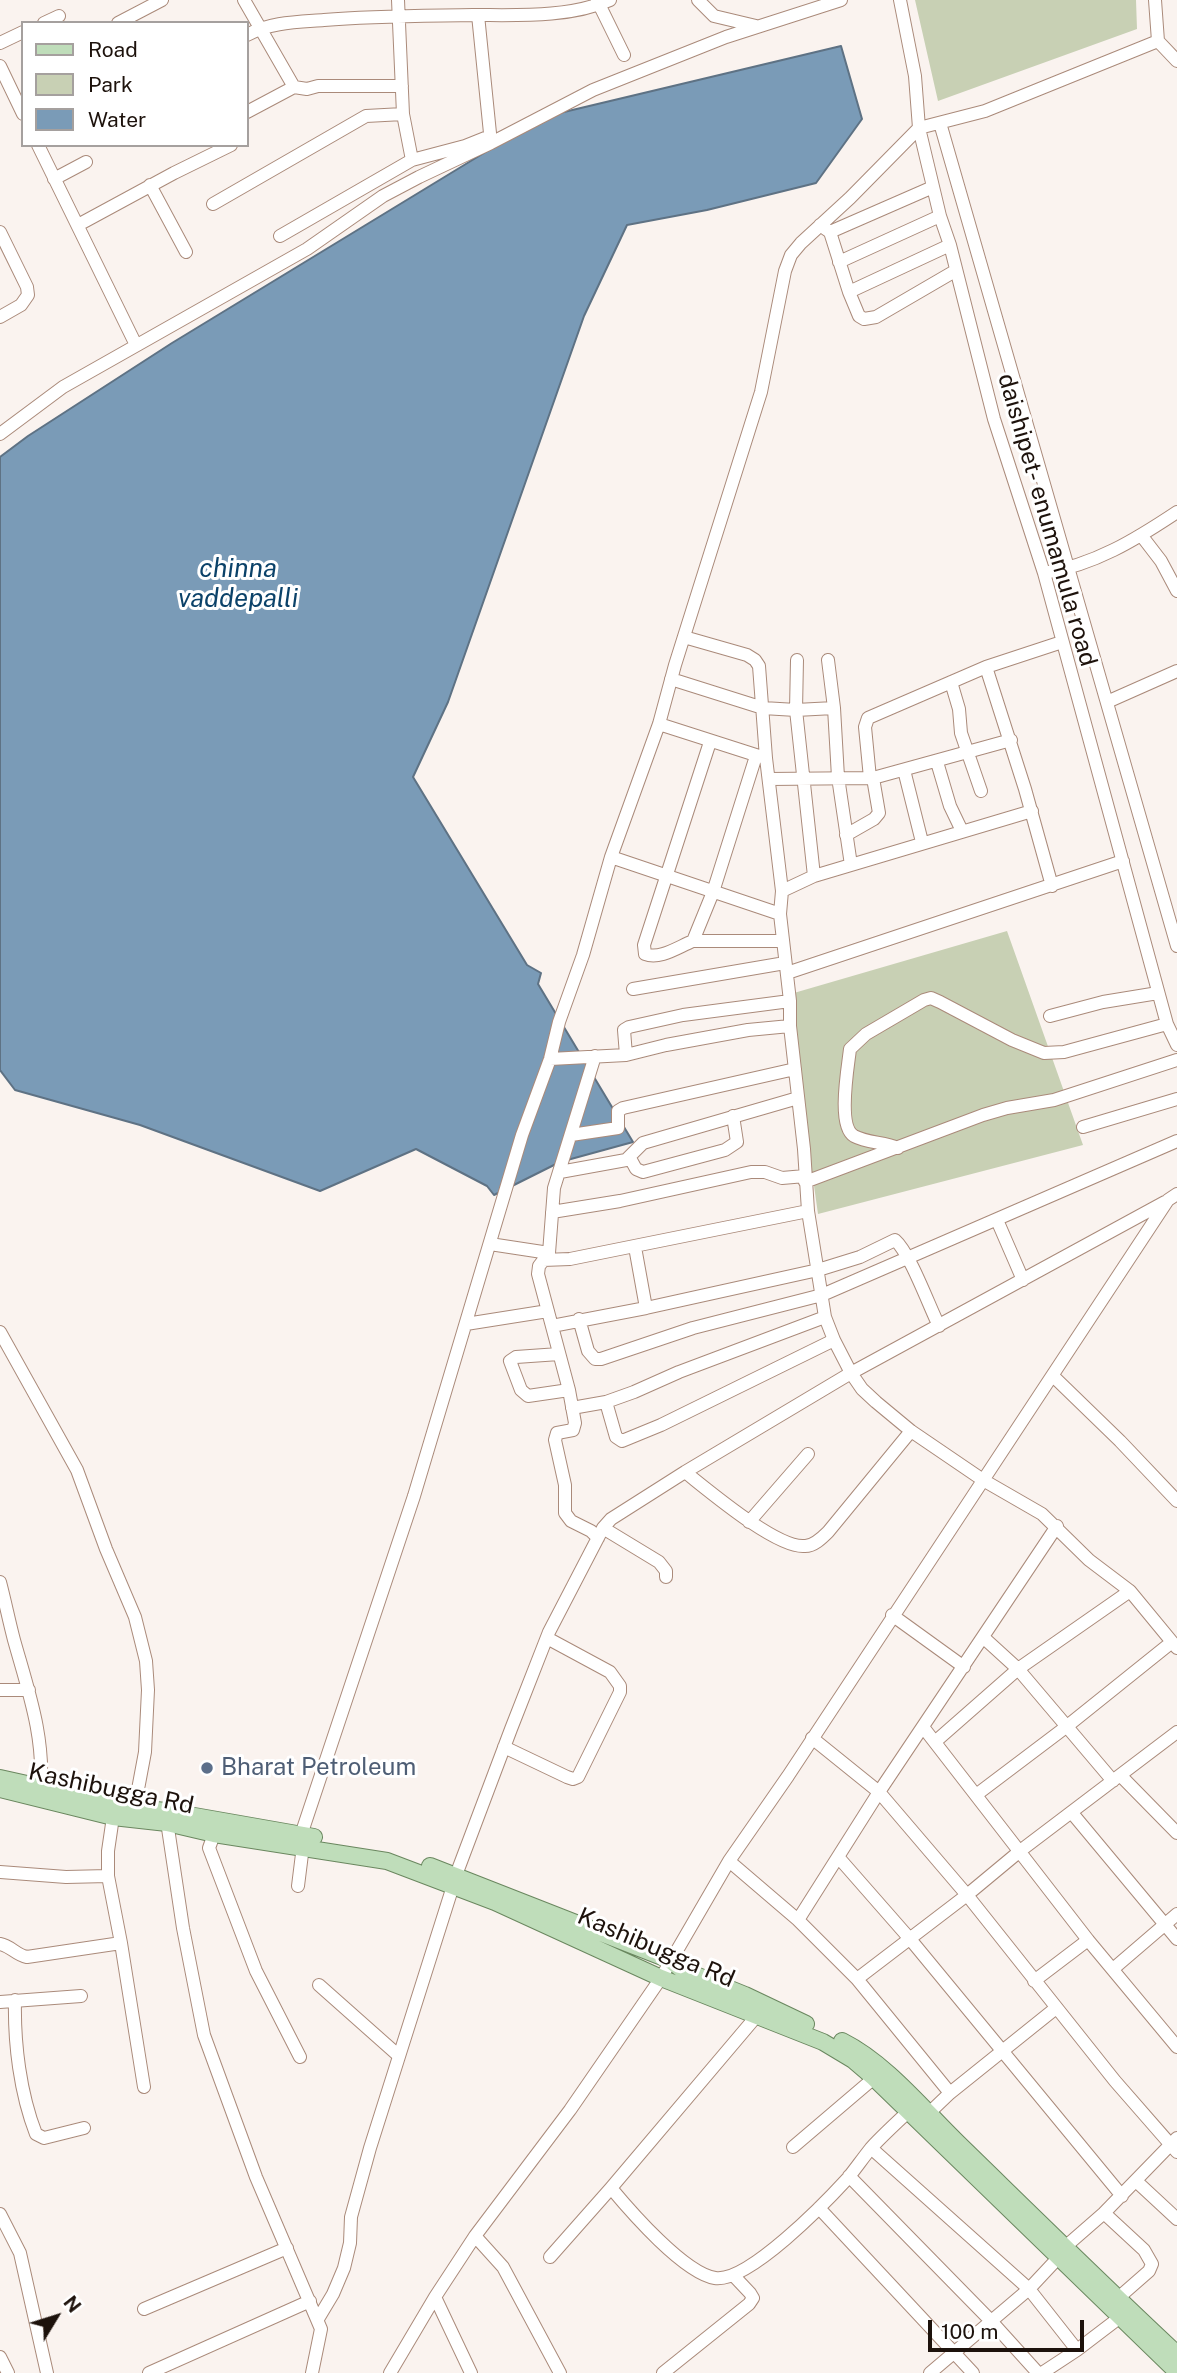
<!DOCTYPE html>
<html>
<head>
<meta charset="utf-8">
<style>
	body { margin:0 }
	#map { position:relative; width:1177px; height:2373px; overflow:hidden; background:#faf3ef; font-family:"Public Sans",sans-serif }
	canvas { display:block }
	.legend { position:absolute; left:21px; top:21px; width:228px; height:126px; box-sizing:border-box; background:#fff; border:2px solid #a5a09e; margin:0; padding:9px 12px; list-style:none; font-size:21px; color:#1d120c }
	.legend li { display:flex; align-items:center; gap:14px; height:35px }
	.legend b { width:35px; border:2px solid #a5a09e }
	.north { position:absolute; left:21px; top:2282px; width:70px; height:70px; -webkit-text-stroke:5px #fff; paint-order:stroke; rotate:52deg; font-size:19px; font-weight:700; line-height:28px; text-align:center; color:#1d120c }
	.north::after { content:''; display:block; margin:auto; width:24px; height:32px; background:#1d120c; clip-path:polygon(50% 0,100% 100%,50% 72%,0 100%) }
	.scale { position:absolute; left:928px; top:2320px; width:156px; height:32px; box-sizing:border-box; border:4px solid #1d120c; border-top:0; padding-left:9px; font-size:21px; line-height:24px; white-space:nowrap; color:#1d120c; -webkit-text-stroke:5px #fff; paint-order:stroke }
</style>
</head>
<body>
<div id="map">
<canvas width="1177" height="2373"></canvas>
<ul class="legend">
<li><b style="height:9px;background:#bfddba"></b>Road</li>
<li><b style="height:19px;background:#c8d0b4"></b>Park</li>
<li><b style="height:19px;background:#7a9bb7"></b>Water</li>
</ul>
<div class="north">N</div>
<div class="scale">100 m</div>
</div>
<script>
const context = document.querySelector('canvas').getContext('2d');
context.lineJoin = 'round';
function paint(path, color) { context.fillStyle = color; context.fill(path, 'evenodd'); }
function stroke(path, color, width, dash) { context.strokeStyle = color; context.lineWidth = width; context.lineCap = dash ? 'butt' : 'round'; context.setLineDash(dash || []); context.stroke(path); }
function write(font, color, halo, rows, align = 'center') {
  context.font = font + ' "Public Sans",sans-serif'; context.lineWidth = 6; context.setLineDash([]); context.textBaseline = 'middle'; context.strokeStyle = halo; context.fillStyle = color; for (const [text, x, y, turn = 0] of rows) {
    context.save(); context.translate(x, y); context.rotate((+turn || 0) * Math.PI / 180); context.textAlign = isNaN(turn) ? turn : align; if (halo) context.strokeText(text, 0, 0); context.fillText(text, 0, 0); context.restore();
  }
}
const green = new Path2D(`
	M915,0H1136L1137,29L938,101Z
	M1007,931L1083,1145L818,1214L787,995Z`);
const water = new Path2D(`
	M841,46L862,119L816,183L707,210L627,225L584,316L448,702L413,777L527,965L541,973L538,984L633,1142L560,1162L494,1195L487,1186L416,1149L320,1191L140,1125L15,1090L0,1070V457L28,436L172,343L543,117Z`);
const minor = new Path2D(`
	M244,0L294,87
	M398,0L403,114L412,160
	M597,0L624,55
	M698,0L714,16L756,26
	M900,0L915,76L919,128L940,216L950,245L994,419L1044,573L1167,1024L1177,1045
	M1155,0L1158,41L1177,61
	M478,15L491,143
	M44,23L59,16
	M118,23L162,0
	M247,35C270,22 298,22 324,20C374,16 424,16 473,15C517,15 569,18 610,0
	M0,43L23,32
	M0,66L23,114
	M247,112L294,87L307,89L318,86H402
	M940,123L1177,946
	M38,145L136,345
	M54,179L86,162
	M150,185L186,252
	M213,204L366,116L403,114
	M78,225L174,173L231,145
	M820,225L830,232L849,292L859,316L864,319L876,317L955,271
	M0,232L27,287L28,295L21,305L0,317
	M830,232L933,187
	M280,236L412,160L465,146L485,138
	M839,262L940,216
	M849,292L950,245
	M0,434L63,387L307,249L383,196L419,177L491,143L593,90L726,37L841,0
	M1141,535L1161,561L1177,591
	M1044,573C1094,565 1135,540 1177,512
	M684,637L747,655L755,660L759,666L766,758L782,891L780,914L790,1001V1026L804,1149L808,1211L825,1317L834,1340L851,1373L862,1389L876,1402L911,1431L983,1480L1042,1514L1089,1560L1130,1591
	M797,660L796,710L814,876
	M828,660L834,708L838,777L851,865
	M986,667L1025,789L1052,886
	M671,679L763,708L796,710L834,708
	M951,682L959,709L961,733L981,791
	M1107,702L1177,671
	M659,724L762,757
	M710,742L644,945L645,954C660,960 678,947 693,941L713,892L756,756
	M937,762L950,806L962,831
	M904,770L922,842
	M870,778L865,727L868,718L986,667L1062,642
	M769,779L873,778L1011,740
	M846,835L874,819L879,813L873,778
	M611,857L780,914
	M782,891L814,876L1032,811
	M693,941H782
	M787,973L1123,861
	M633,989L785,963
	M1050,1016L1103,1002L1158,993
	M626,1055L624,1030L629,1027L683,1015L790,1001
	M595,1056L554,1188L549,1253L539,1266L538,1274L569,1390L575,1423L573,1430L557,1433L555,1440L565,1485V1513L571,1521L591,1531L598,1538
	M550,1059L626,1055L666,1045L748,1030L790,1026
	M1083,1127L1177,1099
	M571,1135L618,1128V1111L623,1108L795,1069
	M898,1148C884,1142 867,1143 854,1136C837,1126 848,1067 850,1049L866,1034L924,1000L931,998L940,1002L1012,1040L1044,1053L1064,1052L1167,1024
	M630,1158L636,1169L643,1172L725,1150L737,1142L733,1116
	M560,1172L626,1160L643,1143L798,1098
	M805,1182L983,1115L1007,1108L1054,1100L1177,1060
	M552,1212L620,1201L751,1172H765L782,1178L805,1176
	M997,1220L1023,1280
	M490,1244L549,1253
	M635,1247L646,1308
	M543,1260L570,1259L808,1211
	M579,1319L588,1351L595,1359H601L693,1328L822,1295L1177,1141
	M466,1324L548,1311
	M552,1326L646,1308L818,1270L860,1257L895,1240C910,1253 929,1306 939,1326
	M0,1332L77,1470L106,1549L135,1617L146,1661L148,1690L145,1752L133,1816
	M559,1354L516,1357L510,1361L521,1390L528,1396L569,1390
	M1053,1376L1120,1441L1177,1501
	M606,1402L616,1437L622,1441L661,1425L834,1340
	M572,1408L606,1402L634,1392L679,1372L825,1317
	M685,1472C708,1490 777,1549 805,1546C814,1546 822,1538 828,1532L911,1431
	M749,1522L808,1454
	M603,1528L659,1562L666,1571V1577
	M0,1582C5,1601 9,1621 14,1640C28,1690 46,1740 40,1793
	M892,1615L964,1667
	M984,1638L1018,1669L1113,1781
	M0,1690H29
	M923,1727L1088,1940L1177,2047
	M812,1738L879,1792L967,1895L1115,2081L1177,2152
	M936,1741L1018,1669L1130,1591L1177,1648
	M504,1747L567,1777L573,1779L578,1777L620,1692V1686L610,1672L547,1638
	M1121,1776L1177,1833
	M976,1795L1066,1727L1172,1642
	M1072,1813L1177,1939
	M166,1815L183,1928L204,2035L256,2177L321,2329L312,2373
	M113,1817L108,1851V1876L121,1943L144,2087
	M217,1826L209,1848L256,1971L300,2057
	M301,1835L414,1496L522,1135L550,1059L559,1022L583,955L611,857L659,724L675,665L761,392L785,271L791,255L801,243L850,198L919,128L985,111L1158,41
	M839,1858L910,1939L1122,2196
	M729,1861L798,1920L857,1979L950,2093
	M0,1872L66,1877L108,1876
	M456,1875L511,1729L549,1632L603,1528L611,1519L685,1472L851,1373L1165,1202
	M298,1886L303,1846
	M798,1920L879,1792L1057,1526
	M0,1944C11,1946 16,1955 27,1957L121,1943
	M1113,1969L1177,1914
	M857,1979L967,1895L1020,1851L1177,1732
	M1034,1981L1088,1940
	M319,1985L399,2056
	M15,2000C14,2043 20,2093 36,2134L44,2138L84,2128
	M0,2002L81,1996
	M928,2114L950,2093L1056,2008
	M793,2147L874,2078
	M871,2148L1029,2289L1077,2350
	M849,2176L991,2321L1038,2373
	M1136,2181L1177,2219
	M611,2188C631,2212 684,2273 715,2278C748,2283 826,2202 848,2178C856,2168 863,2158 871,2148C883,2135 896,2123 909,2111
	M819,2208L973,2373
	M1104,2213L1144,2250L1152,2264L1149,2271L1117,2299
	M0,2214L20,2253L47,2373
	M475,2236L503,2267L560,2373
	M1065,2247L1104,2213L1177,2138
	M550,2257L611,2188L760,2012
	M435,2297L471,2373
	M144,2309L287,2248
	M318,2319L333,2294L344,2268L350,2243L351,2217L370,2148L453,1886
	M0,2357L8,2373
	M149,2373L310,2301
	M390,2373L435,2297L475,2236L570,2110L661,1978L729,1861L788,1776L1168,1200L1177,1194
	M663,2373L749,2304L753,2298L750,2293L733,2275
	M930,2373L1029,2289L1058,2258
	M1042,2373L1077,2350L1119,2318`);
const major = new Path2D(`
	M0,1778L135,1808L166,1811L314,1837
	M0,1789L113,1817L167,1823L214,1834L387,1861L495,1902L661,1978L823,2042L853,2060L874,2078L1177,2372
	M430,1866L670,1960L681,1969L745,1995L806,2024
	M842,2041C886,2063 923,2109 958,2143C1031,2214 1103,2285 1177,2354`);
const markers = [
	[207,1768,7,"#5c6f8a"]
];
const streetNames = [
	["daishipet- enumamula road",1047,520,74],
	["Kashibugga Rd",111,1789,12],
	["Kashibugga Rd",656,1948,23]
];
const serviceNames = [
	["Bharat Petroleum",221,1768]
];
const waterNames = [
	["chinna",238,569],
	["vaddepalli",238,599]
];
paint(green, '#c8d0b4');
paint(water, '#7a9bb7');
stroke(water, '#5e7284', 2);
stroke(minor, '#aa8a7a', 14);
stroke(major, '#6a875f', 18);
stroke(minor, '#fff', 12);
stroke(major, '#bfddba', 16);
for (const [x, y, r, color] of markers) { const dot = new Path2D(); dot.arc(x, y, r, 0, 2 * Math.PI); context.fillStyle = color; context.fill(dot); stroke(dot, '#fff', 2.5); }
write('24px', '#1d120c', '#fff', streetNames);
write('24px', '#4e5e75', '#fff', serviceNames, 'left');
write('italic 26px', '#0b4269', '#fff', waterNames);
</script>
</body>
</html>
